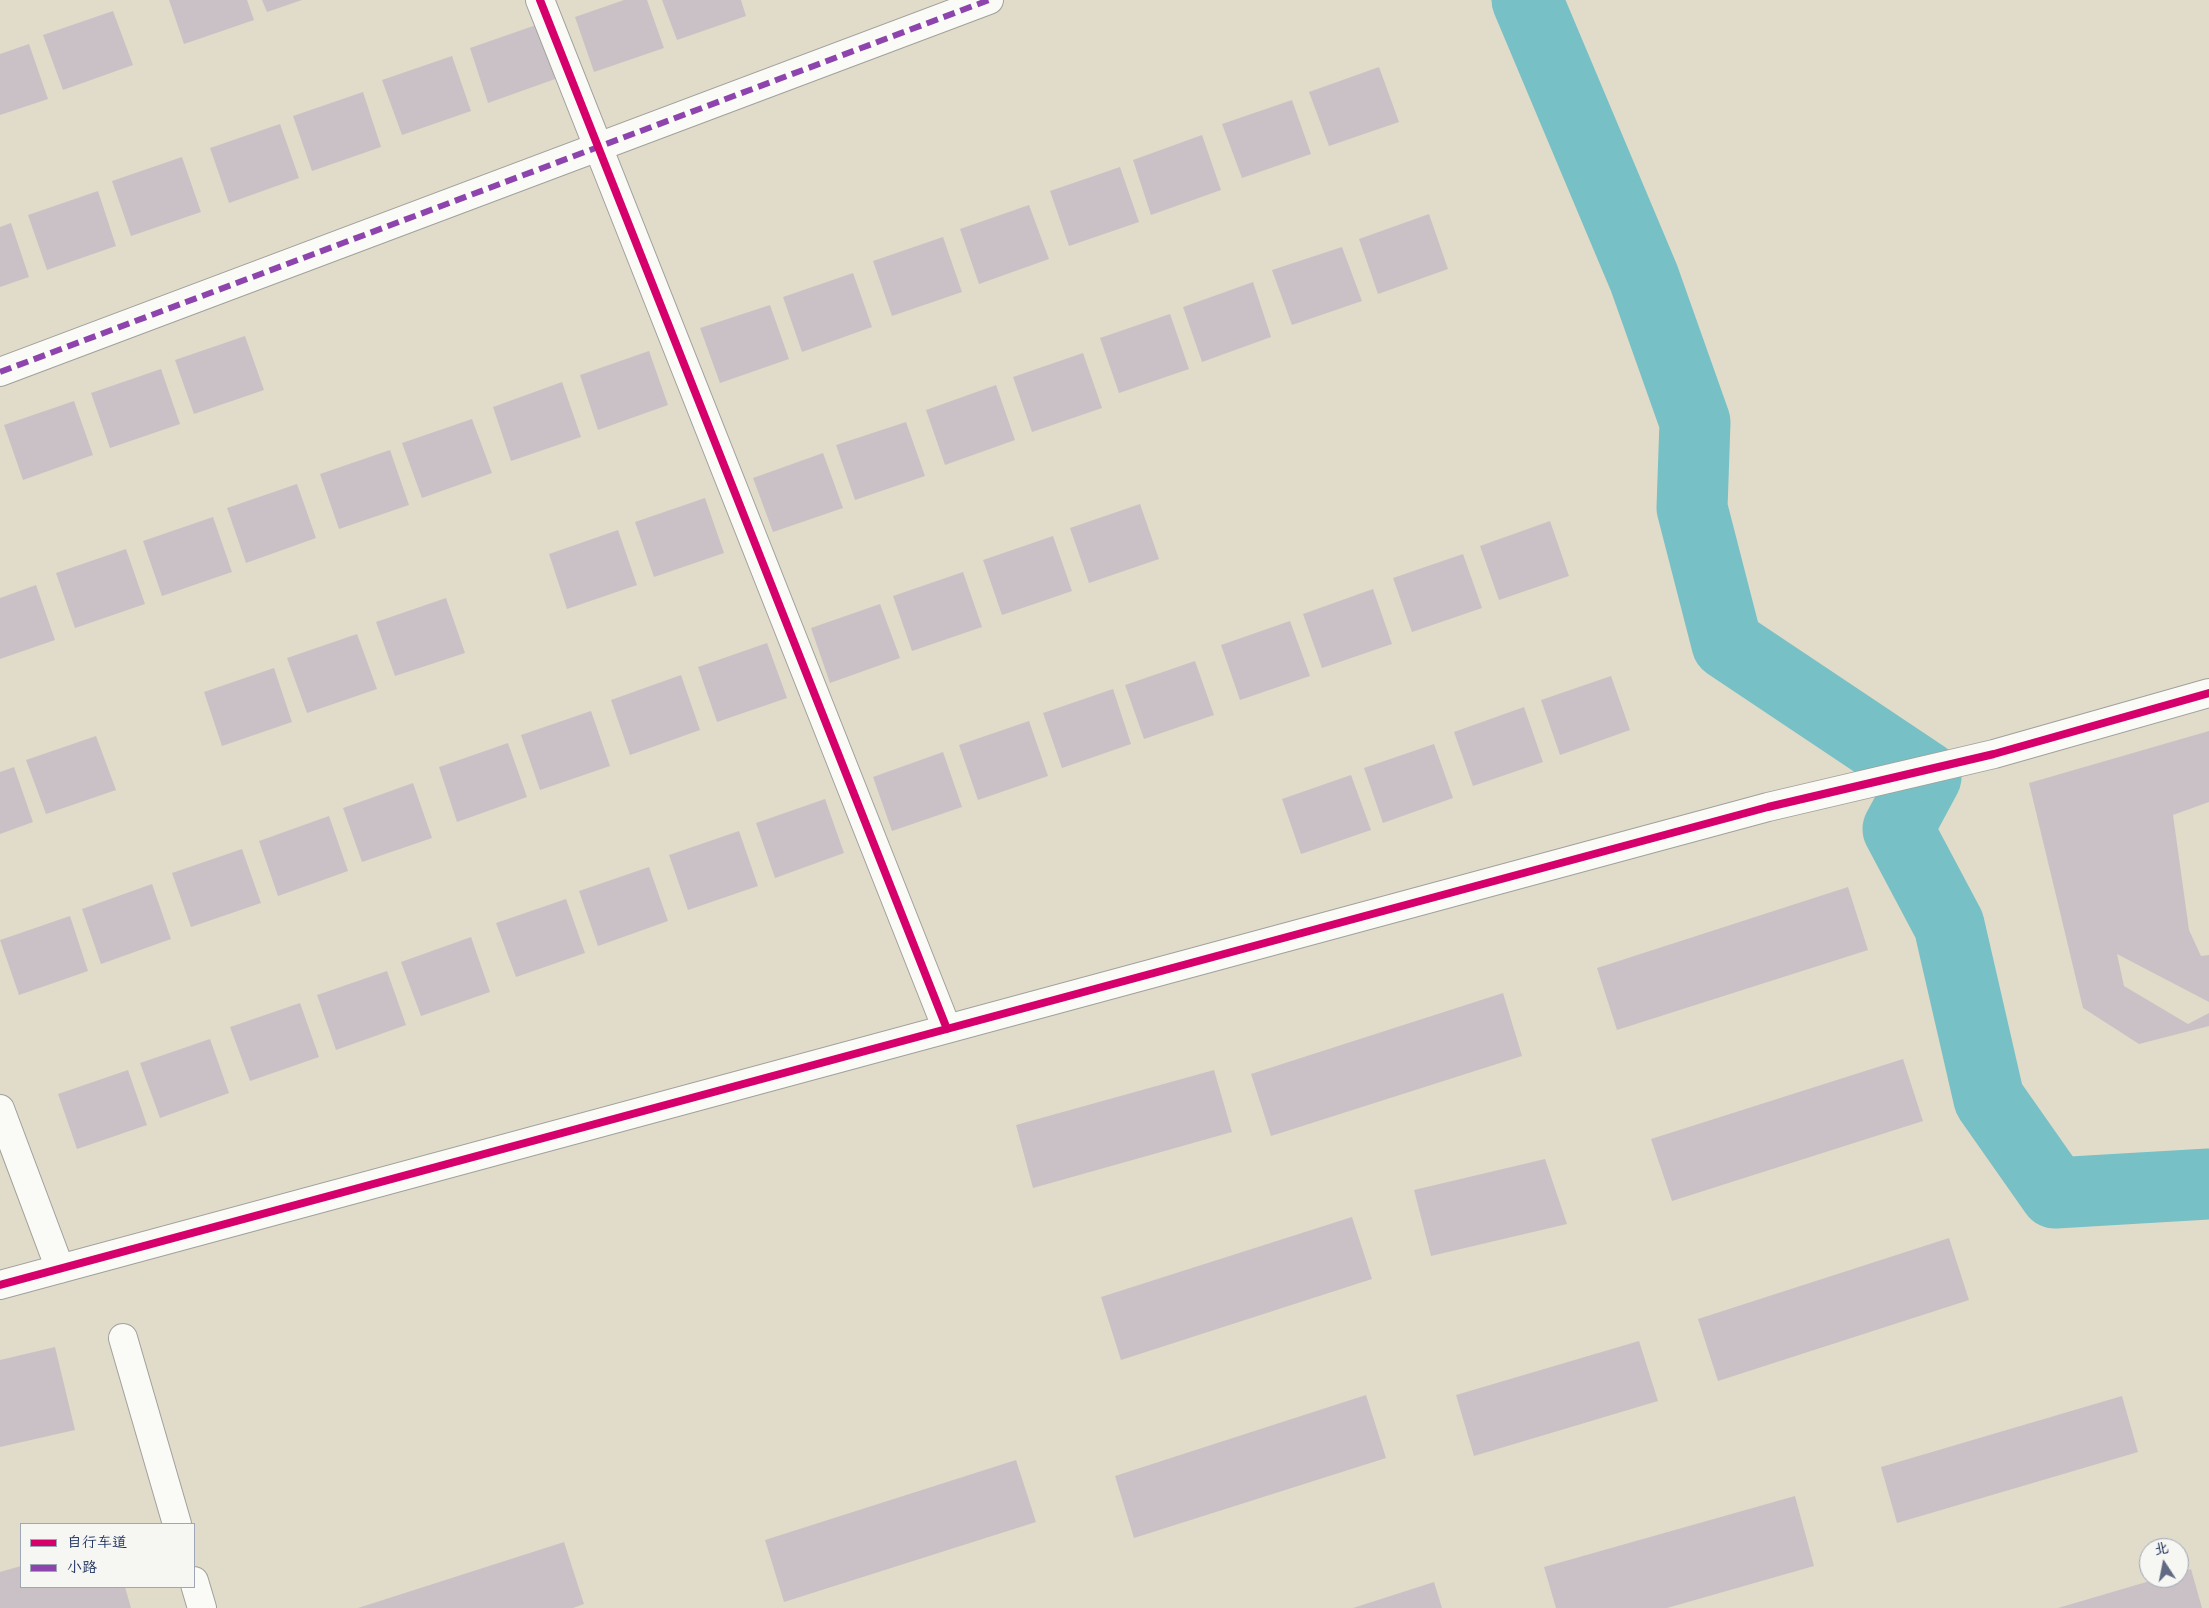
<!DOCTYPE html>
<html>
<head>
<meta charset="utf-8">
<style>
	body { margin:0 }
	#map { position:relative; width:2209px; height:1608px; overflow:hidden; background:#e1dbc9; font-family:"Architects Daughter","LXGW WenKai TC",sans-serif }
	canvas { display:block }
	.legend { position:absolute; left:20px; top:1523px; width:175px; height:65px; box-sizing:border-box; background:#f6f6f2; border:1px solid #9ea6b7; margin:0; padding:6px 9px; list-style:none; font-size:15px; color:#1b2f5e }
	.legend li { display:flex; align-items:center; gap:10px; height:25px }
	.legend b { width:25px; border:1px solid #9ea6b7 }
	.north { position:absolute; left:2139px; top:1538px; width:50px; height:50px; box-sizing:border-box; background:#f6f6f2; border:1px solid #9ea6b7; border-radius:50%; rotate:349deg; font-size:14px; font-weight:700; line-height:20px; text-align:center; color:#1b2f5e }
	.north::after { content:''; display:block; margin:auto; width:18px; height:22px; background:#606b83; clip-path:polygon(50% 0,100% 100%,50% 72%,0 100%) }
</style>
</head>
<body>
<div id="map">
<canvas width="2209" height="1608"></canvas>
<ul class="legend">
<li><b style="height:6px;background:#d6006c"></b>自行车道</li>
<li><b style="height:6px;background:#8e44ad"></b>小路</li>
</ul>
<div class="north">北</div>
</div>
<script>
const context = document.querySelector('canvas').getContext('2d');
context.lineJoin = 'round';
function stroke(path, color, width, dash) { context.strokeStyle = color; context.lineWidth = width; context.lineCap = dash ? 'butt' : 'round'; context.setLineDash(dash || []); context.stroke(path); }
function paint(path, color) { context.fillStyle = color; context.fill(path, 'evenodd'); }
const river = new Path2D(`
	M1527,0L1644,278L1695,422L1692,508L1727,644L1926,777L1898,829L1949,925L1989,1099L2055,1193L2209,1184`);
const building = new Path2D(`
	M169,0H247L254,20L184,44Z
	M262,0H302L267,12Z
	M624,0H647L664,48L594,72L575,17Z
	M662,0H741L746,16L677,40Z
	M113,11L133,65L63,90L43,35Z
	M539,24L558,78L488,103L470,48Z
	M29,44L48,99L0,115V54Z
	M452,56L471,111L402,135L382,80Z
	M1379,67L1399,122L1329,146L1309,92Z
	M363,92L381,147L312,171L293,116Z
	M1292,100L1311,154L1242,178L1222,124Z
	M280,124L299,178L229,203L210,148Z
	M1202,135L1221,190L1151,215L1133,160Z
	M182,157L201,212L131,236L112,181Z
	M1120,167L1139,222L1069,246L1050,191Z
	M98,191L116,246L47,270L28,215Z
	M1029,205L1049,259L979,284L960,229Z
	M1429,214L1448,269L1378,294L1359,239Z
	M11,223L29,277L0,287V227Z
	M943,237L962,292L892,316L873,261Z
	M1342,247L1362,301L1292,325L1272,270Z
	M853,273L872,327L802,352L783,297Z
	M1253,282L1271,337L1202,362L1183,307Z
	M770,305L789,359L720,383L700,328Z
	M1170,314L1189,369L1119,393L1100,338Z
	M245,336L264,390L194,414L175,360Z
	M649,351L668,405L598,430L580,375Z
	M1083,353L1102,408L1032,432L1013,377Z
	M161,369L180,424L110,448L91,393Z
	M562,382L581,437L511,461L493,407Z
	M996,385L1015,440L945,465L926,410Z
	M74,401L93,455L23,480L4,425Z
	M472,419L492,473L422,498L402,443Z
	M906,422L925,476L855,500L836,445Z
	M390,450L409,505L339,529L320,474Z
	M823,453L843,508L773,532L753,478Z
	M297,484L316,538L246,563L227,508Z
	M705,498L724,553L654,577L635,522Z
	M1140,504L1159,559L1089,583L1070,528Z
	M213,517L232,572L162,596L143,541Z
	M1550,521L1569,576L1499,600L1480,546Z
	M618,530L637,585L567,609L549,554Z
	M1053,536L1072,591L1002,615L983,560Z
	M126,549L145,604L75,628L56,573Z
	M1463,554L1482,608L1412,632L1393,578Z
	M963,572L982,627L912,651L893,596Z
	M36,585L55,640L0,659V598Z
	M1373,589L1392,644L1322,668L1303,614Z
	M446,598L465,653L395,676L376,622Z
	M880,604L900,658L830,683L811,628Z
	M1290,621L1310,676L1240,700L1221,645Z
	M357,634L377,689L307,713L287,658Z
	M767,643L787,698L717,722L698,667Z
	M1195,661L1214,715L1144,739L1125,685Z
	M274,668L292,722L222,746L204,692Z
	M681,675L700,730L630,755L611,700Z
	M1611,676L1630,730L1560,755L1541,700Z
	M1113,689L1131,744L1062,768L1043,713Z
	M1524,707L1543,762L1473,786L1454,732Z
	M591,711L610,766L540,790L521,735Z
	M1029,721L1048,776L978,800L959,745Z
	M2209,731V802L2173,815L2189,930L2201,956L2209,955V1002L2117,954L2124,986L2188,1024L2209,1013V1026L2139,1044L2083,1008L2029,783Z
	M96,736L116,790L46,814L26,760Z
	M508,743L527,797L457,822L439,767Z
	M1434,744L1453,798L1383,823L1364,768Z
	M943,752L962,807L892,831L873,777Z
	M14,767L33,822L0,834V772Z
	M1351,775L1371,830L1301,854L1282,799Z
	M413,783L432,838L362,862L343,808Z
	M825,799L844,853L775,878L756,823Z
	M329,816L348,871L278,896L259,841Z
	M739,831L758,886L688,910L669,855Z
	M242,849L261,903L191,927L172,873Z
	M649,867L668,921L598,946L579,891Z
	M152,884L171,939L101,964L82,909Z
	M1848,887L1868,950L1617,1030L1597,968Z
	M566,899L585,953L516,977L496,923Z
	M70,916L88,971L19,995L0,940Z
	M471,937L490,992L421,1016L401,962Z
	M387,971L406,1025L336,1050L317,995Z
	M1503,993L1522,1056L1271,1136L1251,1074Z
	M300,1003L319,1057L250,1081L230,1027Z
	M210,1039L229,1093L160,1118L140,1063Z
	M1903,1059L1923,1121L1672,1201L1651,1139Z
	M128,1070L147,1125L77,1149L58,1094Z
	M1214,1070L1232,1132L1033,1188L1016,1125Z
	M1545,1159L1567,1224L1431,1256L1414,1190Z
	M1352,1217L1372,1279L1121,1360L1101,1297Z
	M1949,1238L1969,1300L1718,1381L1698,1319Z
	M1639,1341L1658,1401L1474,1456L1456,1395Z
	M55,1347L75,1430L0,1447V1360Z
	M1366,1395L1386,1458L1134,1538L1115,1476Z
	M2122,1396L2138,1452L1897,1523L1881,1467Z
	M1016,1460L1036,1522L784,1602L765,1540Z
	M1795,1496L1814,1566L1667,1608H1556L1544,1567Z
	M564,1542L584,1604L573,1608H358Z
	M21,1566V1587H125L131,1608H0V1572Z
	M2191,1569L2202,1608H2058L2160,1578H2179V1573Z
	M1434,1582L1442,1608H1353Z`);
const minor = new Path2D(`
	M540,0L947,1029
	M0,372L989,0
	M0,1109L60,1269
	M0,1285L1768,807L1994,754L2209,693
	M123,1338L177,1524
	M194,1581L202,1608`);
const quiet = new Path2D(`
	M0,372L989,0`);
const cycleway = new Path2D(`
	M540,0L947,1029
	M0,1285L1768,807L1994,754L2209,693`);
stroke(river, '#76c0c6', 71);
paint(building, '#cac1c6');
stroke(minor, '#a1a09c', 30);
stroke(minor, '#fafaf7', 28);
stroke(quiet, '#8e44ad', 6, [12, 6]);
stroke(cycleway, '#d6006c', 8);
</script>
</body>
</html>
